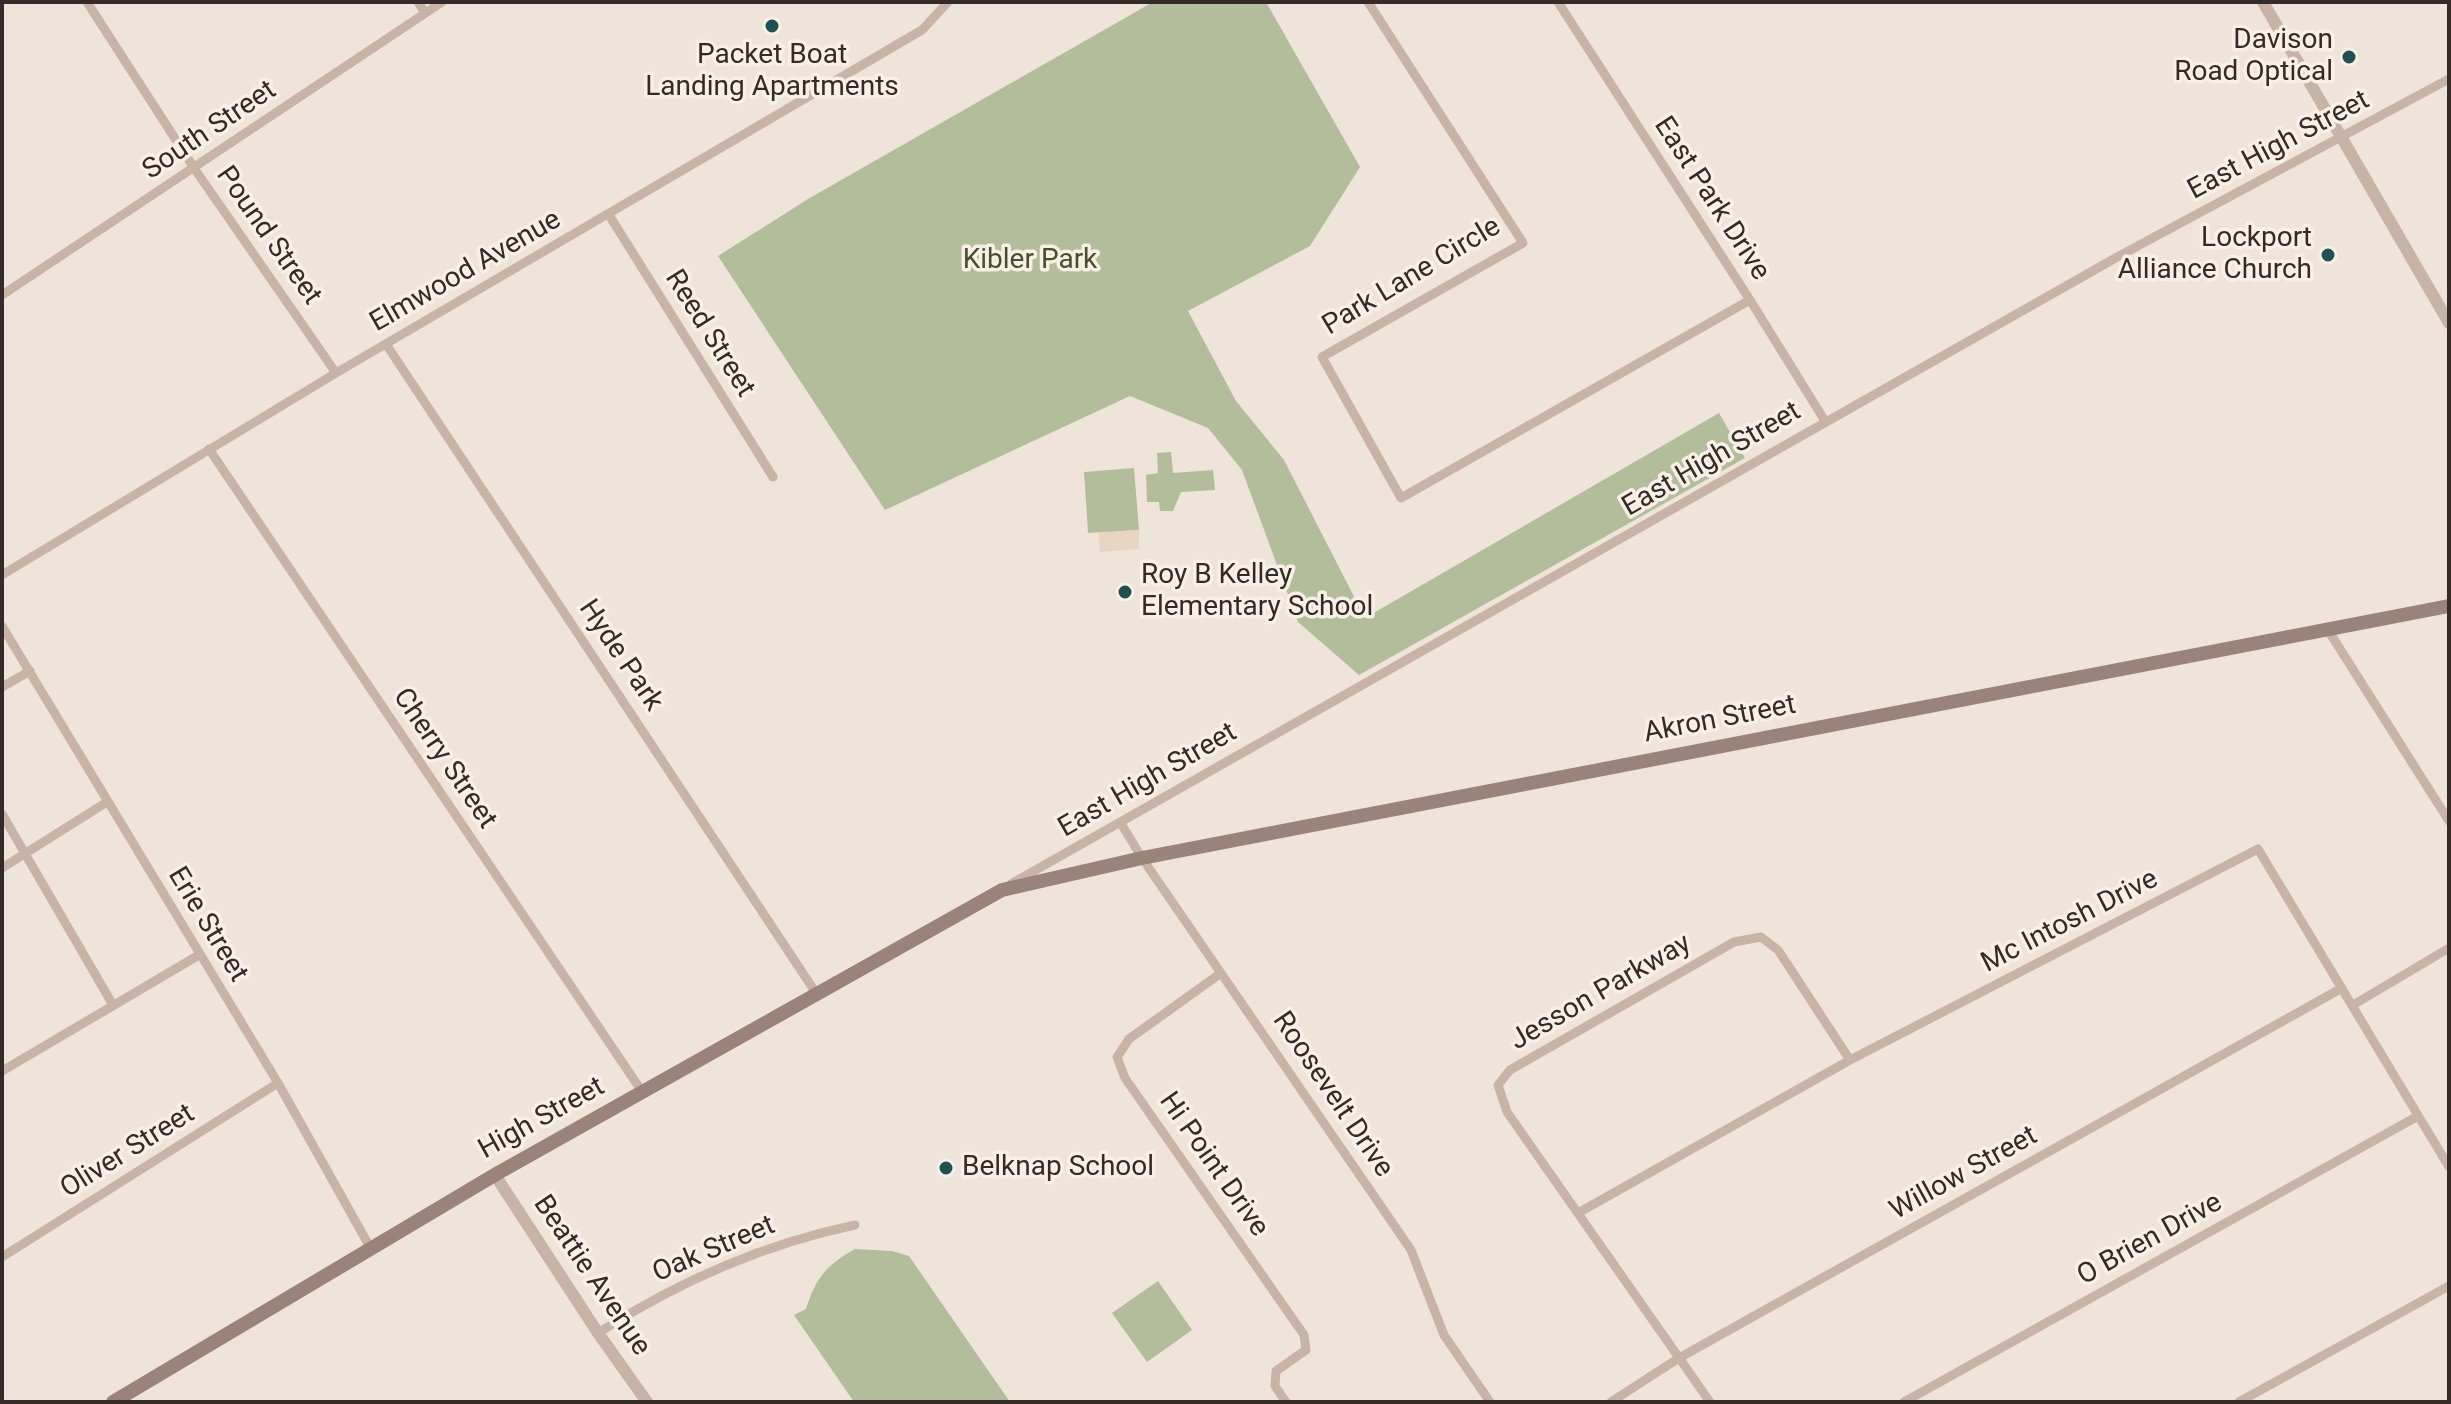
<!DOCTYPE html>
<html>
<head>
<meta charset="utf-8">
<style>
	body { margin:0 }
	#map { position:relative; width:2451px; height:1404px; overflow:hidden; background:#efe4da; font-family:Roboto,sans-serif }
	canvas { display:block }
	.frame { position:absolute; inset:0; border:4px solid #342a27; pointer-events:none }
</style>
</head>
<body>
<div id="map">
<canvas width="2451" height="1404"></canvas>
<div class="frame"></div>
</div>
<script>
const context = document.querySelector('canvas').getContext('2d');
context.lineJoin = 'round';
function paint(path, color) { context.fillStyle = color; context.fill(path, 'evenodd'); }
function stroke(path, color, width, dash) { context.strokeStyle = color; context.lineWidth = width; context.lineCap = dash ? 'butt' : 'round'; context.setLineDash(dash || []); context.stroke(path); }
function write(font, color, halo, rows, align = 'center') {
  context.font = font + ' Roboto,sans-serif'; context.lineWidth = 7; context.setLineDash([]); context.textBaseline = 'middle'; context.strokeStyle = halo; context.fillStyle = color; for (const [text, x, y, turn = 0] of rows) {
    context.save(); context.translate(x, y); context.rotate((+turn || 0) * Math.PI / 180); context.textAlign = isNaN(turn) ? turn : align; if (halo) context.strokeText(text, 0, 0); context.fillText(text, 0, 0); context.restore();
  }
}
const green = new Path2D(`
	M1153,2H1266L1360,167L1310,246L1188,311L1236,401L1284,460L1365,618L1719,413L1745,458L1359,675L1298,622L1242,470L1208,428L1130,396L885,510L718,256L808,199Z
	M1171,452L1173,473L1213,470L1215,490L1181,492L1173,511H1160L1159,502H1147L1146,475L1158,473L1157,453Z
	M1134,468L1139,530L1088,533L1084,472Z
	M855,1249L892,1251L909,1256L1010,1402H854L794,1315L806,1309C816,1278 826,1265 855,1249Z
	M1158,1281L1192,1330L1147,1362L1112,1313Z`);
const plaza = new Path2D(`
	M1139,530V549L1100,552L1098,533Z`);
const minor = new Path2D(`
	M87,2L194,168L336,373
	M418,2L425,13
	M1368,2L1523,243L1322,357L1401,498L1750,300
	M1558,2L1750,300L1825,421
	M609,215L773,477
	M2,295L442,2
	M386,344L816,993
	M209,449L643,1093
	M2,575L336,373L922,30L948,2
	M2,626L278,1083L371,1249
	M2328,630L2449,821
	M2,687L30,671
	M2,814L113,1005
	M1120,822L1142,858L1411,1250L1444,1335L1490,1402
	M2,868L107,802
	M1011,884L2119,256L2449,79
	M1221,973L1129,1039L1117,1057L1125,1078L1304,1335L1306,1350L1276,1371L1275,1386L1286,1402
	M2353,1005L2449,948
	M2,1071L199,955
	M1578,1213L1850,1060L2258,849L2449,1167
	M2,1257L278,1083
	M598,1333C676,1283 764,1244 855,1225
	M1611,1402L1679,1358L2342,988
	M1710,1402L1507,1112L1498,1085L1510,1070L1734,942L1761,937L1778,950L1850,1060
	M1904,1402L2418,1116
	M2239,1402L2449,1286`);
const tertiary = new Path2D(`
	M2263,2L2449,323
	M495,1175L598,1333L647,1402`);
const secondary = new Path2D(`
	M113,1402L498,1173L1002,890L1142,858L2449,606`);
const markers = [
	[772,26,8,"#205152"],
	[2349,57,8,"#205152"],
	[2328,255,8,"#205152"],
	[1125,592,8,"#205152"],
	[946,1168,8,"#205152"]
];
const poiNames = [
	["Davison",2333,41],
	["Road Optical",2333,73],
	["Packet Boat",772,56,"center"],
	["Landing Apartments",772,88,"center"],
	["Lockport",2312,239],
	["Alliance Church",2312,271],
	["Roy B Kelley",1141,576,"left"],
	["Elementary School",1141,608,"left"],
	["Belknap School",962,1168,"left"]
];
const streetNames = [
	["South Street",210,131,-34],
	["East High Street",2279,146,-28],
	["East Park Drive",1711,199,57],
	["Pound Street",268,236,55],
	["Elmwood Avenue",466,272,-30],
	["Park Lane Circle",1412,277,-31],
	["Reed Street",709,334,58],
	["East High Street",1712,460,-30],
	["Hyde Park",620,656,56],
	["Akron Street",1720,720,-11],
	["Cherry Street",444,759,56],
	["East High Street",1148,781,-30],
	["Mc Intosh Drive",2070,922,-27],
	["Erie Street",207,925,59],
	["Jesson Parkway",1601,993,-30],
	["Roosevelt Drive",1332,1095,56],
	["High Street",542,1119,-29],
	["Oliver Street",128,1152,-32],
	["Hi Point Drive",1213,1165,55],
	["Willow Street",1964,1174,-29],
	["O Brien Drive",2150,1240,-29],
	["Oak Street",714,1250,-23],
	["Beattie Avenue",591,1276,56]
];
const parkNames = [
	["Kibler Park",1030,261]
];
paint(green, '#b4bd9b');
paint(plaza, '#e7d5c2');
stroke(minor, '#c7b4a7', 9);
stroke(tertiary, '#c7b4a7', 12);
stroke(secondary, '#9a8379', 14);
for (const [x, y, r, color] of markers) { const dot = new Path2D(); dot.arc(x, y, r, 0, 2 * Math.PI); context.fillStyle = color; context.fill(dot); stroke(dot, '#f8efe6', 3); }
write('28px', '#342a27', '#f8efe6', poiNames, 'right');
write('28px', '#342a27', '#f8efe6', streetNames);
write('28px', '#45502d', '#f8efe6', parkNames);
</script>
</body>
</html>
